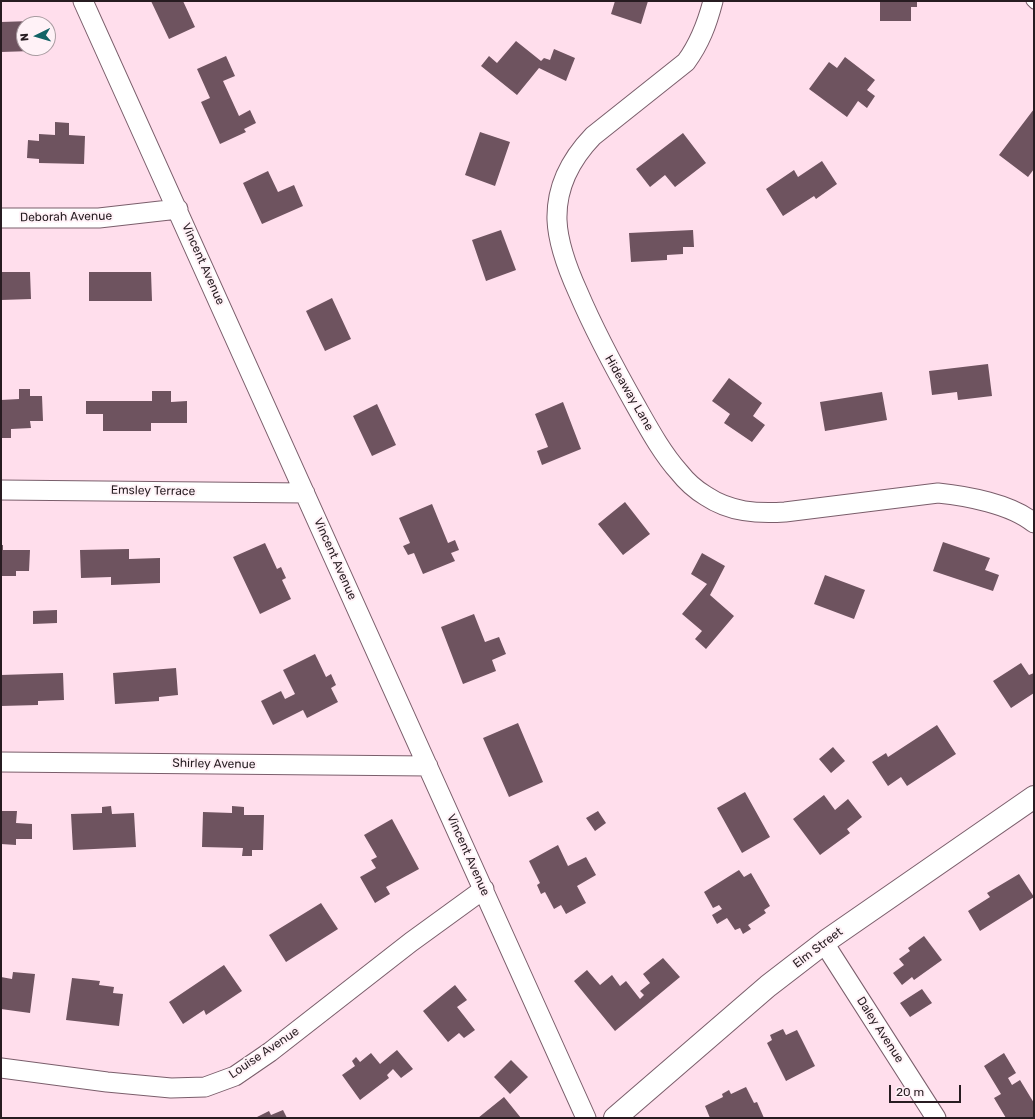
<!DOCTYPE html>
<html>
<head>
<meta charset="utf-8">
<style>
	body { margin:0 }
	#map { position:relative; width:1035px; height:1119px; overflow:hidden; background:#ffdeec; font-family:Rubik,sans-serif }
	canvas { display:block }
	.frame { position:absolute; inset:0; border:2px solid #271c21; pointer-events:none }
	.north { position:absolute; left:16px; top:16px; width:40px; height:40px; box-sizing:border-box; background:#fff2f7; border:1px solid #a99ca1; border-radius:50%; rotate:265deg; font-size:11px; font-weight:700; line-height:16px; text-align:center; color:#271c21 }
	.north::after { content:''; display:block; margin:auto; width:14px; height:18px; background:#126366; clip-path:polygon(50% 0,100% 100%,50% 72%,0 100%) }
	.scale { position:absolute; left:889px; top:1085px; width:72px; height:18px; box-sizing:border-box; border:2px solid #271c21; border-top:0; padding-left:5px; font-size:12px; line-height:14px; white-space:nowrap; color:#271c21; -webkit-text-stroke:3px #fff2f7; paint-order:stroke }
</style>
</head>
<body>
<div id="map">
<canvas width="1035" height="1119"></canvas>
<div class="frame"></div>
<div class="north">N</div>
<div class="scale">20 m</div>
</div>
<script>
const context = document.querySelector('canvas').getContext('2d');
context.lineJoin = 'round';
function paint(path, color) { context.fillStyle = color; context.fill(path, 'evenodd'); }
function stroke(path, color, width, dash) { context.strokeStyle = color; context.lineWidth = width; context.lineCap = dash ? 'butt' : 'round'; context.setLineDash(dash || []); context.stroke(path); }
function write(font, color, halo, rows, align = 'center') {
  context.font = font + ' Rubik,sans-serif'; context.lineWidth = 4; context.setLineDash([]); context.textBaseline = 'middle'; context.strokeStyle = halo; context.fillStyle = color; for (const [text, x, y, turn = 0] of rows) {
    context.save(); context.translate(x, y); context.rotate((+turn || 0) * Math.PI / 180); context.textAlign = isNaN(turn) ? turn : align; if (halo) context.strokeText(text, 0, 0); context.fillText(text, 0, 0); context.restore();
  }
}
const building = new Path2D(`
	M151,1H183L195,27L169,39Z
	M615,1H648L641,24L611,14Z
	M880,1H917V7H911V21H880Z
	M31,21L32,24H24V48H32V51L1,52V22Z
	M516,41L541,61L544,58L550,60L554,49L575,58L566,81L539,68L517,95L481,66L489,56L497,63Z
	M226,56L235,76L223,81L239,116L250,110L256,123L244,129L246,132L220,144L201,102L210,98L197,69Z
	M845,57L875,80L867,90L875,96L867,108L858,101L847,117L809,89L829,62L837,68Z
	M1034,109V169L1028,177L999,155Z
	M55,122L69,123V135L85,136L84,164L39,163V159L27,158L28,140L39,141V134L55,135Z
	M480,132L510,142L495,186L465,175Z
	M683,133L706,163L675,187L665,175L650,187L636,169Z
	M822,161L837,184L816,199L814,196L783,216L766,189L794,170L798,177Z
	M268,171L278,192L294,185L303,206L262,224L243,183Z
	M501,230L516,270L486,281L472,240Z
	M693,230L694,247H683V254L667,255V260L631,262L629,233Z
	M1,272H30L31,299L1,300Z
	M89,272H151L152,301H89Z
	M332,298L351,339L325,351L306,311Z
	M988,364L992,396L958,400L957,392L932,395L929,371Z
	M729,378L762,403L753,416L765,425L752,442L724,423L730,414L712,401Z
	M19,389H30V396H42L43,421H30L31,428L11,429V438H1V400L19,399Z
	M152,391H171V402L187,401V423H151V431H103V414H86V401H152Z
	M882,392L887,420L825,431L820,402Z
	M563,402L581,449L542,465L537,451L548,447L535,414Z
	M377,404L396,445L372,456L353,416Z
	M625,502L650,534L623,555L598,524Z
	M432,504L448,543L455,540L459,550L451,553L455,561L423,574L414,553L408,555L403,546L410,543L399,518Z
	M943,542L990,558L985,570L999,575L993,591L933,571Z
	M265,543L277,569L281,567L286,578L282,580L291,599L260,614L233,557Z
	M1,545H3V550H30L29,571H16V576H1Z
	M129,549V559L160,558V583L111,585V577L81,578L80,550Z
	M702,553L725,566L710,595L734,616L706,649L695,639L702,631L682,614L707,584L691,574Z
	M825,575L865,590L854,619L814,604Z
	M57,610V623L33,624V611Z
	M474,614L485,642L499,637L506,654L492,660L496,671L463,684L441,627Z
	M315,654L326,677L331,674L336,685L331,688L338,702L307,718L303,710L273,725L261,701L281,691L285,699L295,694L283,670Z
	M1021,663L1029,675L1034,673V693L1011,708L993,681Z
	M176,668L178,695L159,697V701L115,704L113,673Z
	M63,673L64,700L38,701V705L1,706V675Z
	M518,723L543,782L509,797L483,738Z
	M937,725L956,754L907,786L901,777L888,786L872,762L886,753L888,757Z
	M833,747L845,761L831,773L819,759Z
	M745,792L770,837L742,853L717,808Z
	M824,795L835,810L848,799L862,817L847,829L850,833L820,855L793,819Z
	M111,806L112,814L134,813L136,847L73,850L71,814L102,813V807Z
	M232,806L244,807V815H264L263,850H252V856H242L243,848L202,847L203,812L232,813Z
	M1,811H17L16,823L32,824V839H16V845L1,844Z
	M598,811L606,823L595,831L586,818Z
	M392,819L419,869L386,887L390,894L375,903L360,877L376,868L371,860L377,857L364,835Z
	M558,845L568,866L586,857L596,875L577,886L586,903L566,914L561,905L554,909L545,892L541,894L537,885L540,883L529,861Z
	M739,870L744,877L751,873L770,906L764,910L766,913L748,925L751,929L743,934L740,928L735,930L727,918L717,924L712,915L722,909L719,905L713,908L704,892Z
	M1019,874L1034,897L980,931L968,911L990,897L987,893Z
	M321,903L338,929L286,962L269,935Z
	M924,936L942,960L914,980L912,977L902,985L893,973L904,965L899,959L910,951L908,948Z
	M663,958L680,977L615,1031L574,981L587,970L600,985L612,975L620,986L626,981L640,999L644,995L640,991L650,983L643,974Z
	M224,965L242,991L206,1015L204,1010L183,1024L169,1002Z
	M13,972L35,974L30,1013L1,1009V977L12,979Z
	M72,978L100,981L99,985L114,987L113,993L123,994L119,1026L66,1020Z
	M455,985L467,1000L457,1007L475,1030L464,1038L459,1033L448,1042L423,1011Z
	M922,989L932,1003L910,1017L900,1003Z
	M783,1029L786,1035L797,1030L815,1066L786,1081L767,1043L772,1040L770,1035Z
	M397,1050L413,1069L401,1078L393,1069L387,1075L389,1078L360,1100L342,1075L355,1066L352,1061L356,1057L360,1062L371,1053L380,1064Z
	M1004,1053L1016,1073L1008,1078L1012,1085L1020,1080L1034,1103L1033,1118H1006L994,1098L1001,1094L984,1066Z
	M511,1060L528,1077L510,1094L494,1077Z
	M746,1087L754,1103L757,1102L764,1118H710L705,1106L723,1097L722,1094L729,1090L731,1094Z
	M504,1097L521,1118H478Z
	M283,1110L287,1118H255L269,1111L271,1115Z`);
const service = new Path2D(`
	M1031,1L1034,4`);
const minor = new Path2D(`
	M83,1L586,1118
	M713,1C707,24 700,43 686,62L593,136C571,159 556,187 557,220C558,245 568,270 578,292C595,332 615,369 636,406C649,429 662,453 679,472C686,481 696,490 706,496C730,512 757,514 785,512L938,493C967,496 1011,504 1034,523
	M1,218H99L178,209
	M1,490L305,493
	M1,762L428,766
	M824,943L936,1118
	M1,1068L107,1082L171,1088L205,1087L235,1076L270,1052L411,942L484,889`);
const tertiary = new Path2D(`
	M615,1118L768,986L829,939L1034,797`);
const streetNames = [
	["Deborah Avenue",66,217,-1],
	["Vincent Avenue",203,264,66],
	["Hideaway Lane",629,393,60],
	["Emsley Terrace",153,491,1],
	["Vincent Avenue",335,559,66],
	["Shirley Avenue",214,764,1],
	["Vincent Avenue",468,855,66],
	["Elm Street",818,948,-37],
	["Daley Avenue",880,1030,57],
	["Louise Avenue",264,1053,-34]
];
paint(building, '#6e535f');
stroke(service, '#7a5e6b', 11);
stroke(minor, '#7a5e6b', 21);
stroke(tertiary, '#7a5e6b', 24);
stroke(service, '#fff', 9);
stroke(minor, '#fff', 19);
stroke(tertiary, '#fff', 22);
write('12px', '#271c21', '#fff2f7', streetNames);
</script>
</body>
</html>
